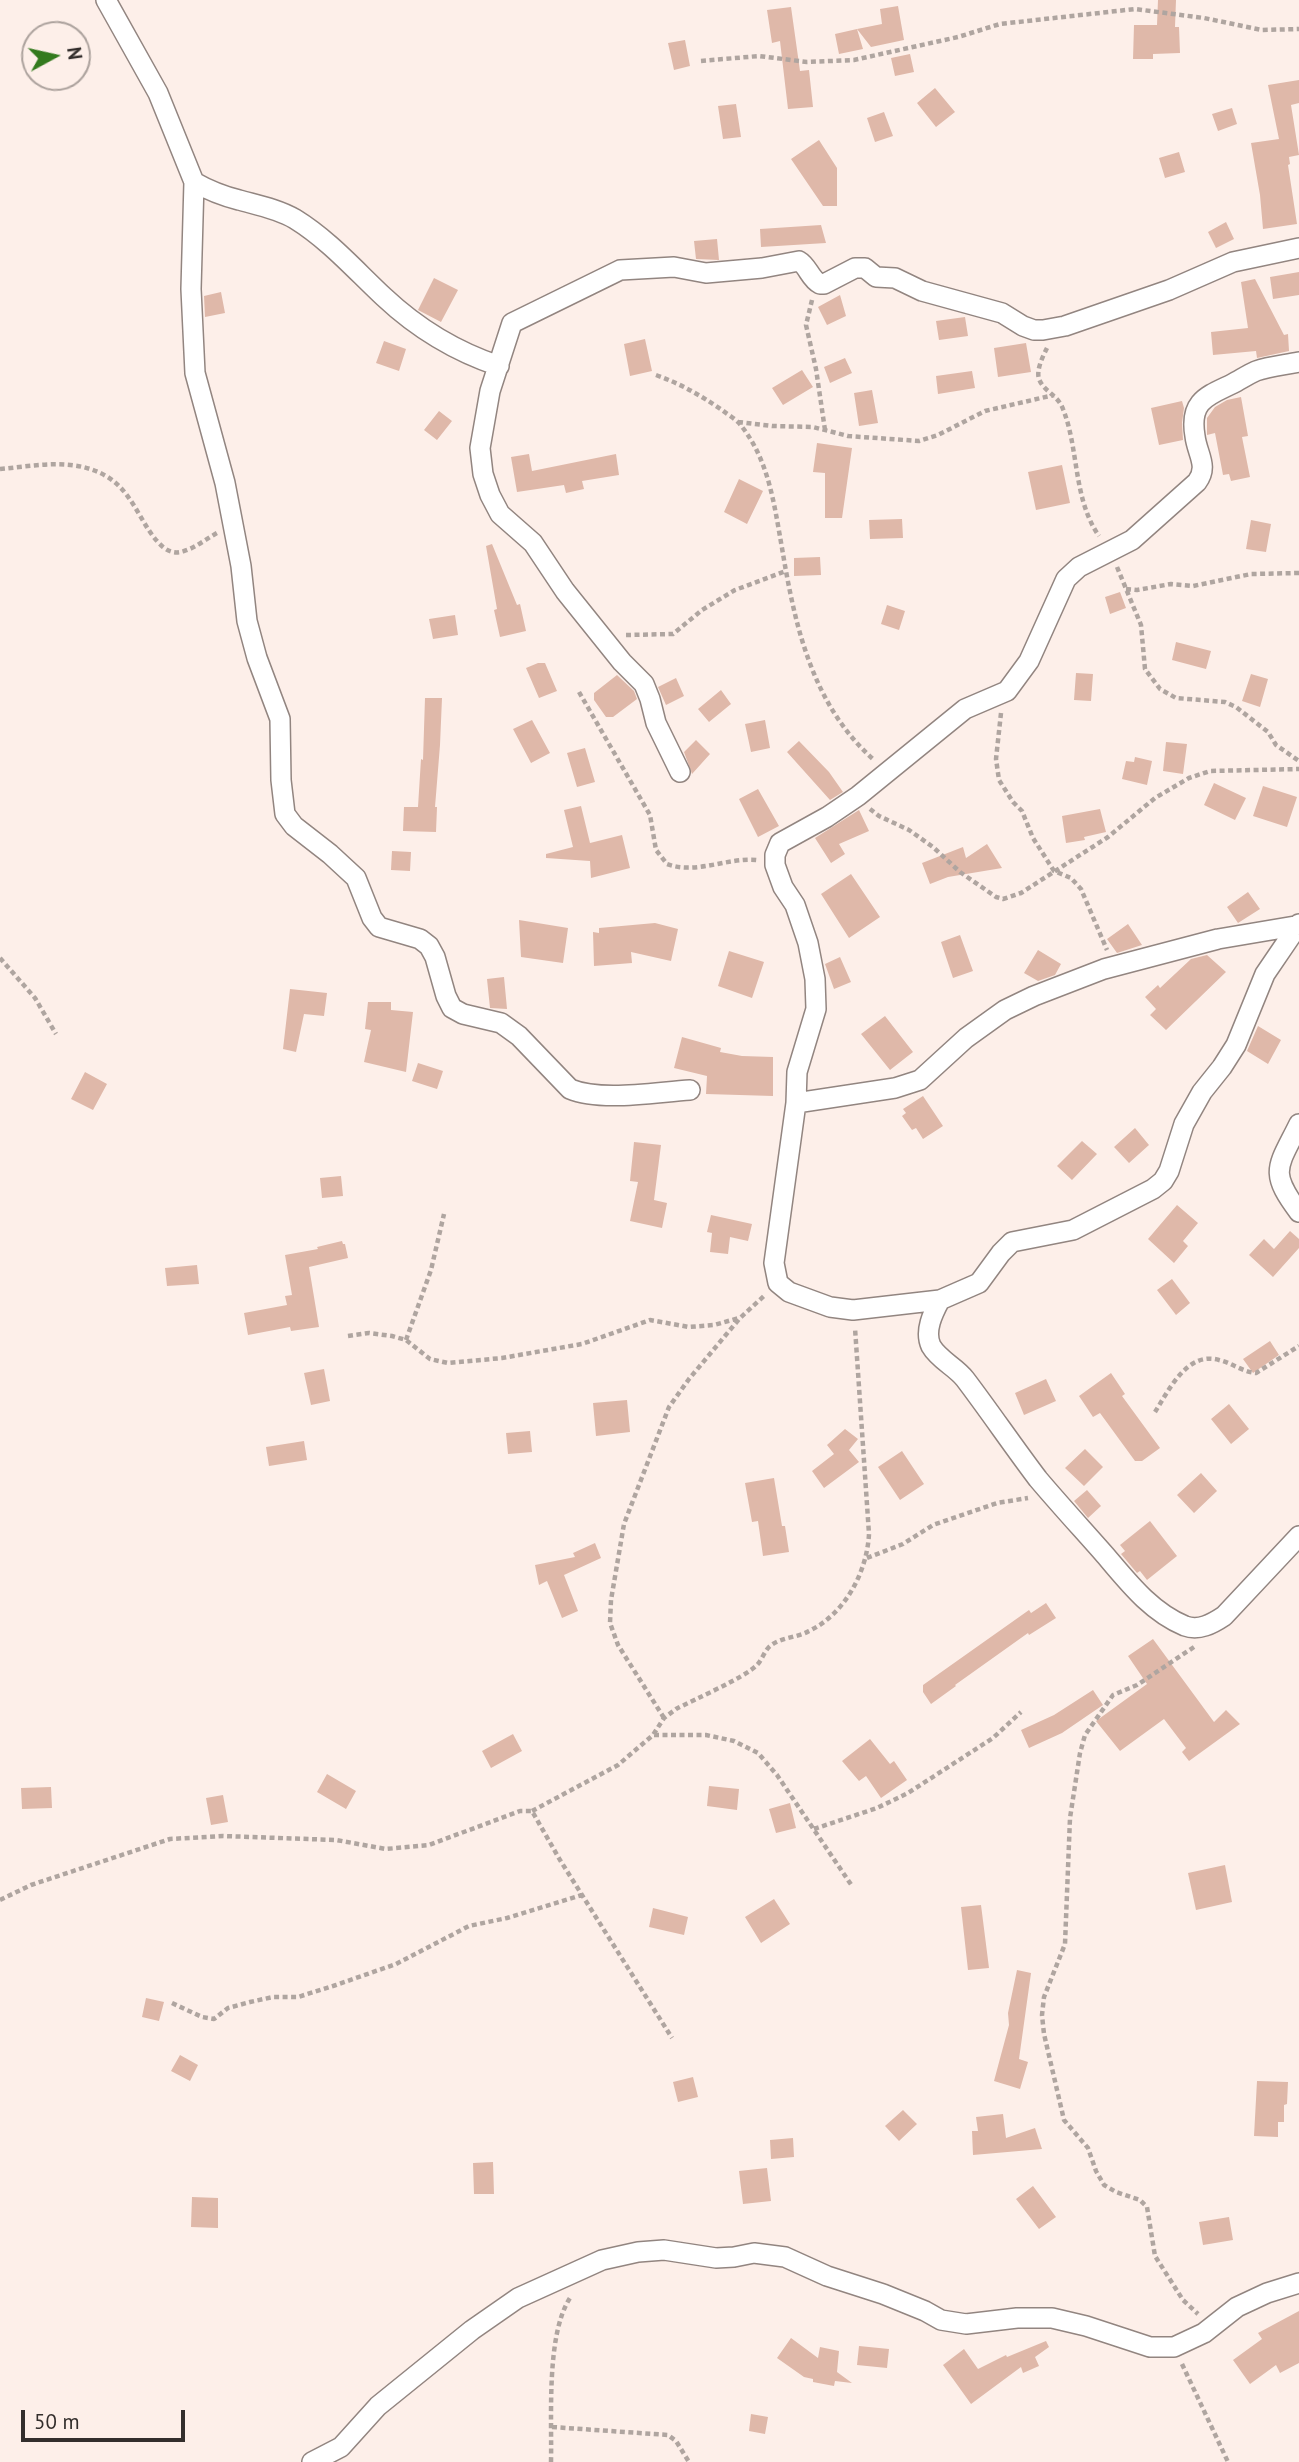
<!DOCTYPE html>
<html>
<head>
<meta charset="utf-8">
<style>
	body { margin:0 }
	#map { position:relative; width:1299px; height:2462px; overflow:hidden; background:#fdefe9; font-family:"PT Sans",sans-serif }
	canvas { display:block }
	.north { position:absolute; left:21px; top:21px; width:70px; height:70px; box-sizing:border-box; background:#fdefe9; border:2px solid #aca29d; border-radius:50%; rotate:82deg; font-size:19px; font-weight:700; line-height:28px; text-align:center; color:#332e2c }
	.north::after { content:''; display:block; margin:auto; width:24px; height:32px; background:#337a1e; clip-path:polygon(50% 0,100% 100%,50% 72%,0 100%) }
	.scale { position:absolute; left:21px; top:2410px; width:164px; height:32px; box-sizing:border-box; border:4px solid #332e2c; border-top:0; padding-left:9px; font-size:21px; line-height:24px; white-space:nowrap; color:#332e2c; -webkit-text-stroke:5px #fdefe9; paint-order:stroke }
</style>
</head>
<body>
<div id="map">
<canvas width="1299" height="2462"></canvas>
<div class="north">N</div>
<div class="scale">50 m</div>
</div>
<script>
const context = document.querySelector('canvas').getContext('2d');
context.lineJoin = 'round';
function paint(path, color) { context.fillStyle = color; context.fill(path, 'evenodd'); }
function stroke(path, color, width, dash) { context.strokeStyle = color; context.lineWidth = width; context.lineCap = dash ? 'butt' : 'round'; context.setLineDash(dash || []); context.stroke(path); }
const building = new Path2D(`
	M1158,0H1176L1175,27H1179L1180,53L1153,54V59H1133L1134,25H1157Z
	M898,6L904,40L871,47L857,29L882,24L880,9Z
	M791,7L800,71L809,70L813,107L788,109L780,41L772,43L767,10Z
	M857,29L863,49L839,54L835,34Z
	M685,40L690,66L674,70L668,43Z
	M910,54L914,72L895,76L891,58Z
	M1299,80V103L1291,105L1299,155L1289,157L1290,164L1288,165L1297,224L1263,229L1260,195L1251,143L1279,139L1268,85Z
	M935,88L955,112L936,127L917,103Z
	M736,104L741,137L723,139L718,106Z
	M1232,108L1237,124L1218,131L1212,114Z
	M884,112L893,136L875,142L867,118Z
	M819,140L837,168V206H823L791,159Z
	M1179,152L1185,172L1165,178L1159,158Z
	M1226,222L1234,239L1216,248L1208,232Z
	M821,225L826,243L761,247L760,229Z
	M717,239L719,260L696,259L694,241Z
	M1299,272V295L1273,299L1270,277Z
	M434,278L458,290L441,322L418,310Z
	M1255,279L1284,335L1288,334L1289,351L1257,358L1256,351L1213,355L1211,332L1248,328L1241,282Z
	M221,292L225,313L205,317L204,296Z
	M840,295L846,316L827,325L818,307Z
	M965,317L968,336L939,340L936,321Z
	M645,339L652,371L630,376L624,344Z
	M384,341L406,349L399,371L376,363Z
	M1026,343L1031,372L998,377L994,348Z
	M845,358L852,373L830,383L824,367Z
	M802,370L813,387L783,405L772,388Z
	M972,371L975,388L938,394L936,376Z
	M872,390L878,423L859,426L854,393Z
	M1241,397L1248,436L1242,437L1250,477L1231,481L1229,474L1223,475L1215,433L1207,435V418L1215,407L1227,400Z
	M1182,401L1184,408L1182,423L1183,440L1159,445L1151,408Z
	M439,411L452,421L437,440L424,430Z
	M817,443L852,448L842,518H825V473L813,472Z
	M529,454L532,471L616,454L619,475L582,481L584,489L566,493L564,485L517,492L511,457Z
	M1062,465L1070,503L1036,510L1028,472Z
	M739,479L763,491L747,524L724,512Z
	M902,519L903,538L870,539L869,520Z
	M1251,520L1271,524L1266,552L1246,549Z
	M492,544L517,605L520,604L526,631L500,637L494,610L497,609L486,546Z
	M820,557L821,575L794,576V558Z
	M1120,592L1126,608L1110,614L1105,597Z
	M887,605L905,611L899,630L881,624Z
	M455,615L458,635L433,639L429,619Z
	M1176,642L1211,651L1206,669L1172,660Z
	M538,663H545L557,691L539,698L526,668Z
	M1076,673L1093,674L1091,701L1074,700Z
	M1251,674L1268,679L1260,707L1242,701Z
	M617,675L634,691L637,699L613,717H606L594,700V693Z
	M676,678L684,696L666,705L658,687Z
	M721,690L731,704L709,722L698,709Z
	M425,698H442L440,745L435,807H437L436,832L403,831L404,807H418L421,759L423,760Z
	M532,720L550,753L531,763L513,729Z
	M765,720L770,748L751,752L745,724Z
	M696,740L710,754L692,774L684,752Z
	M799,741L829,772L843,792L830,800L787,752Z
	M1166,742L1187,744L1183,774L1163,771Z
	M585,748L595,782L577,787L567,753Z
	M1135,757L1152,761L1147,785L1122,779L1126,761L1134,762Z
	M1214,783L1246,798L1235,820L1204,805Z
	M1263,786L1297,797L1287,827L1253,816Z
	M758,789L779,826L758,837L739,799Z
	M581,806L590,843L622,835L630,868L591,878L590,861L546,858V854L573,847L564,810Z
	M1100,809L1106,832L1084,837L1085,840L1066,843L1062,816Z
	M859,810L869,831L839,844L845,854L831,863L815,838Z
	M987,844L1002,868L948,877L930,884L922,863L963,847L966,858Z
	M392,851L411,852L410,871L391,870Z
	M851,874L880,917L849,938L821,894Z
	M1248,892L1260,909L1238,923L1227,907Z
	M519,920L568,928L563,963L521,957Z
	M655,923L678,929L671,961L631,952L632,963L594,966L593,932L599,933V928Z
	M1128,924L1142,945L1117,953L1107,939Z
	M960,935L973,971L953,978L941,942Z
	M1038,950L1061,964L1055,975L1038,981L1024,973Z
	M729,951L764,962L752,998L718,986Z
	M1207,955L1226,972L1166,1030L1150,1015L1156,1009L1145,997L1158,985L1160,988L1191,959Z
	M840,957L851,982L834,989L825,964Z
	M504,977L507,1009L490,1008L487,979Z
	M290,989L327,993L324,1016L304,1014L296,1052L283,1049Z
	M368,1002H391V1010L413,1012L406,1072L364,1062L371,1030L365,1029Z
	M885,1016L913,1052L890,1070L861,1034Z
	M1258,1026L1281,1040L1268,1064L1247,1051Z
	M682,1037L721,1048L720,1052L742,1056L773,1057V1096L706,1094L707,1076L674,1068Z
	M418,1063L443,1071L437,1089L412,1081Z
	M85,1072L107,1084L93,1110L71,1099Z
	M923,1096L943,1126L923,1139L916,1128L912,1130L902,1116L906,1113L903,1109Z
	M1135,1128L1149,1145L1129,1163L1114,1147Z
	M1082,1141L1097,1154L1072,1180L1057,1166Z
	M634,1142L661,1145L654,1200L667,1203L662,1228L630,1221L638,1182L630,1181Z
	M341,1176L343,1196L322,1198L320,1178Z
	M1177,1205L1198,1223L1183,1241L1188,1246L1174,1263L1148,1239Z
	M711,1215L752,1224L748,1241L730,1237L728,1254L710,1252L712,1233L707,1232Z
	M1290,1231L1299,1239V1248L1273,1277L1249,1255L1264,1239L1274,1249Z
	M342,1241L343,1244H345L348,1258L309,1267L319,1327L291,1331L290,1327L248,1335L244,1313L287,1305L285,1296L292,1295L285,1255L318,1249L317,1247Z
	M197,1265L199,1284L167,1286L165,1268Z
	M1172,1279L1190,1303L1176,1315L1157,1290Z
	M1270,1341L1279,1355L1253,1373L1243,1359Z
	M324,1369L330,1401L311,1405L304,1373Z
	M1111,1373L1125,1394L1122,1396L1160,1448L1142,1461H1135L1100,1413L1093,1417L1079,1396Z
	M1046,1379L1056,1401L1024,1415L1015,1393Z
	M627,1400L630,1432L596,1436L593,1403Z
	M1229,1404L1249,1429L1231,1444L1211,1419Z
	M845,1429L858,1439L849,1450L859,1462L824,1488L812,1471L834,1454L827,1445Z
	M530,1431L532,1452L508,1454L506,1433Z
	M304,1441L307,1460L269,1466L266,1447Z
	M1085,1449L1103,1467L1084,1486L1065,1468Z
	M902,1451L924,1484L900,1500L878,1467Z
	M1201,1473L1217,1491L1194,1513L1177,1495Z
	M774,1478L782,1526H785L789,1552L763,1556L758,1521L752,1522L745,1483Z
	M1087,1490L1101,1506L1088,1518L1074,1501Z
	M1150,1521L1177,1556L1147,1580L1140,1571L1137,1573L1121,1554L1125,1551L1120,1545Z
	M595,1543L601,1558L564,1575L578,1611L562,1618L547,1581L539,1585L535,1565L575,1557L573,1553Z
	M1046,1603L1056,1618L1029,1635L1028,1633L955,1685L956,1686L931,1704L923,1692V1685L1029,1610L1031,1613Z
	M1153,1639L1214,1722L1226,1710L1240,1724L1189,1761L1182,1752L1186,1748L1164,1719L1120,1751L1096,1721L1147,1684L1128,1656Z
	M1093,1690L1103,1705L1062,1733L1029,1748L1021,1730L1054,1715Z
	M513,1734L522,1751L491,1768L482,1751Z
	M870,1739L890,1764L894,1761L907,1780L881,1798L866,1776L859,1781L842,1761Z
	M327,1774L356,1791L346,1809L317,1792Z
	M709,1786L739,1789L737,1810L707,1806Z
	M51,1787L52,1808L22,1809L21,1788Z
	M223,1795L228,1822L211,1825L206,1798Z
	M790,1803L796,1828L776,1833L769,1809Z
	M1225,1865L1232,1902L1196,1910L1188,1873Z
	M774,1899L790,1924L761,1943L745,1917Z
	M981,1905L989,1968L968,1970L961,1907Z
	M653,1908L688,1917L684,1935L649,1927Z
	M1017,1970L1031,1973L1019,2059L1028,2062L1020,2089L994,2081L1009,2025L1008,2013Z
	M146,1998L164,2002L159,2021L142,2017Z
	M180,2055L198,2065L190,2081L171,2071Z
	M693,2077L698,2097L678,2102L673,2082Z
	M1257,2081L1288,2082L1287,2104L1284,2105V2122H1278V2137L1254,2136Z
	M903,2110L917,2124L899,2141L885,2126Z
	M1003,2114L1006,2138L1035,2128L1042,2149L973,2155L972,2131H978L976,2117Z
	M793,2138L794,2157L771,2159L770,2140Z
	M493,2162L494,2194H474L473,2163Z
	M767,2168L771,2201L743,2204L739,2171Z
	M1033,2186L1056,2217L1039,2229L1016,2199Z
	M192,2197L218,2198V2228L191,2227Z
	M1229,2217L1233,2240L1203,2245L1199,2222Z
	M1299,2311V2363L1280,2373L1276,2365L1250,2384L1233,2360L1262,2339L1258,2333Z
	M791,2338L818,2358L820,2347L839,2351L837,2372L852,2383L835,2381L834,2386L813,2382V2379L804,2377L777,2358Z
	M1046,2341L1049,2347L1035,2357L1039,2366L1023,2373L1021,2367L971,2404L943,2365L964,2349L978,2369L1006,2355L1007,2357Z
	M859,2346L889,2349L887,2368L857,2365Z
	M751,2414L768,2417L765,2434L749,2431Z`);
const path = new Path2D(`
	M701,61L759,56L807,62L854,60L958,37L1000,24L1135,9L1204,18L1262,30L1299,29
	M812,300L806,325L816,369L825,430
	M1047,348C1043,356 1036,370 1039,379C1044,392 1058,395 1063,409C1079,449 1073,499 1099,536
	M656,375C681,384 700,395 722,410C727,414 734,418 739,423C769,459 774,504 782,548C795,626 812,705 874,760
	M738,422L772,426L813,427L848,436L919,441L938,435L985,411L1054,395
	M0,469C35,466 73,457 106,476C135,493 141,528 163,547C169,552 176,554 184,551C195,548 206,539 217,533
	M1117,567L1141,625L1145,669L1160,689L1176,698L1225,702L1236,707L1268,732L1276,745L1299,761
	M1126,589L1137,590L1171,584L1193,586L1251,574L1299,573
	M626,635L673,634L702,610L735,590L786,571
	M579,692L650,815L656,850L667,864C696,875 728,857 757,860
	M1001,713L996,759L999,780L1013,802L1022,811L1033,838L1054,871L1071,878L1081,889L1107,950
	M870,809L879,816L909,830L933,847L960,872L996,897L1003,899L1021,893L1108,837L1155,798L1189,778L1210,771L1299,769
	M0,958L35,998L56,1034
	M348,1336L369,1333L392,1336L406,1340L430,1359L448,1363L502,1358L582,1344L650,1320L689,1327L714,1325L739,1318
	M406,1340L431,1270L444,1214
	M1155,1412C1169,1390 1187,1351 1219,1360C1232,1363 1243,1372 1256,1373L1299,1346
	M867,1558L903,1544L933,1525L997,1503L1028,1498
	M1194,1647L1137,1685L1113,1695L1085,1735L1080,1753L1070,1818L1065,1944L1044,1997L1042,2015L1044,2034L1064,2120L1088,2148L1096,2171L1104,2185L1116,2192L1140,2200L1147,2207L1155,2256L1183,2300L1198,2314
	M664,1718L618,1645L610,1623L611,1600L624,1524L669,1407L689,1379L740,1318L764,1296
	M654,1735H706L734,1741L758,1753L777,1775L852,1886
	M532,1811L618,1765L653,1735L664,1718L676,1709C695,1699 744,1678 757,1665C762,1660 764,1652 769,1647C780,1637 797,1638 809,1631C845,1614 867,1572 869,1534L855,1328
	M814,1829L877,1808L908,1793L993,1738L1021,1712
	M0,1900L31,1885L170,1839L223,1836L336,1840L386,1849L429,1845L520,1811H532L560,1860L672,2038
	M172,2003L202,2017L214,2019L228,2008L250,2002L273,1997H298L336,1985L396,1964L469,1926L507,1918L582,1895
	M1182,2364L1228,2462
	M552,2427L668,2435L676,2441L689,2462
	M551,2462C552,2417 546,2335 570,2298`);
const minor = new Path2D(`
	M106,0L158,93L194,182C208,190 223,196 239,200C257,205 278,209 295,219C329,240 355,270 384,297C417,328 457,352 499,366
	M194,182L191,289L195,373L225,483L241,566L247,621L257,658L280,719L281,780L285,814L294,826L330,854L356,878L372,918L379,927L420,939L429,946L435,957L446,996L452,1008L463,1014L501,1023L519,1036L570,1089C601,1102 656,1092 690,1090
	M1299,362C1285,365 1270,366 1256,371C1247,375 1240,380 1232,384C1207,396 1189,401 1195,436C1197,454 1209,466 1197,482L1132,540L1079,567L1066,579L1029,661L1007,691L965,709L858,796L827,817L780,843L775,855V865L783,887L795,905L808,943L815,979L816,1009L797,1072L796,1103L774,1263L778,1283L789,1292L830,1307L853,1310L940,1300L979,1283L1001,1253L1012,1242L1073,1230L1153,1189L1163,1181L1169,1171L1184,1124L1202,1092L1222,1067L1236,1045L1265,974L1299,924
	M680,772L656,723L650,699L644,684L622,662L565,591L533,543L500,514L490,495L483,474L480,448L490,391L512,323L620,270L674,267L706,273L762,268L799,261C808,266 810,279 820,284H824L855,268H865L876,277L895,278L922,291L1002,313L1023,326L1034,330H1043L1065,326L1169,290L1233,262L1299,248
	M796,1103L895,1088L920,1080L966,1038L1005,1010L1034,996L1104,969L1218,939L1295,926
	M1299,1124C1278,1167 1268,1171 1299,1212
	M940,1300C933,1313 924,1331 931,1346C939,1360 956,1367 965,1379C990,1412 1013,1446 1038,1479C1060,1505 1083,1530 1105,1555C1128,1582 1151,1612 1185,1626C1199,1631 1212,1624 1224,1616L1299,1536
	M312,2462L341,2447L378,2406L472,2330L518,2298L602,2260L638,2252L664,2250L716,2258L734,2257L754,2253L785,2257L827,2276L883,2294L925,2311L941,2320L966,2324L1017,2318H1052L1086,2326L1150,2347H1174L1204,2333L1237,2307L1267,2293L1299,2283`);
paint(building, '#dfb8a9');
stroke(minor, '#928580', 22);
stroke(path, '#afa5a0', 4.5, [5, 3.5]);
stroke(minor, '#fff', 19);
</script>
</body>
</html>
